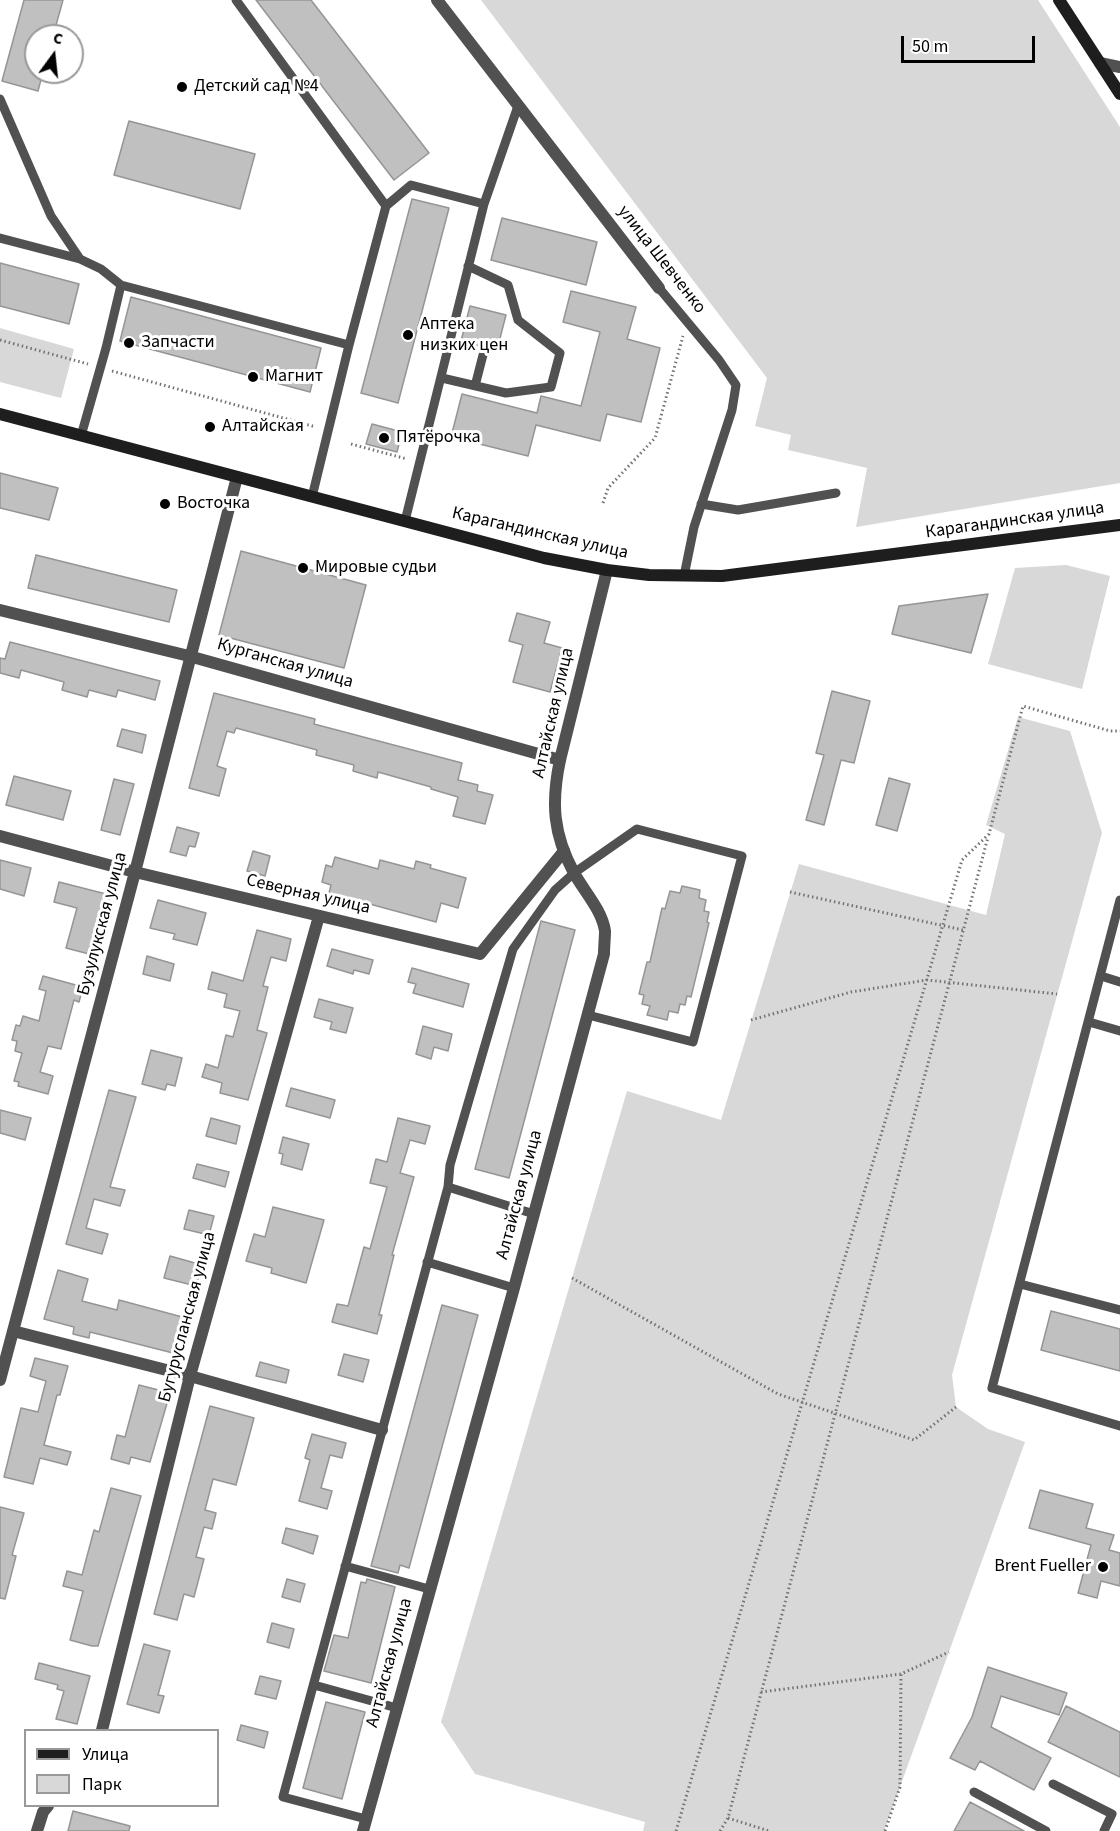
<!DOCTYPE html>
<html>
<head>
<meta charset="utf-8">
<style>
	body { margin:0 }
	#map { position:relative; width:1120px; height:1831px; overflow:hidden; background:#fff; font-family:"Source Sans 3",sans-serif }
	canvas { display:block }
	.legend { position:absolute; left:24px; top:1729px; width:195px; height:78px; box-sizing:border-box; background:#fff; border:2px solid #999; margin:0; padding:8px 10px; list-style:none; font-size:18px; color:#000 }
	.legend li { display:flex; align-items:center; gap:12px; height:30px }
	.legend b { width:30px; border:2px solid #999 }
	.north { position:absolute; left:24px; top:24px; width:60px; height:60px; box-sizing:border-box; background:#fff; border:2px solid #999; border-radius:50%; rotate:15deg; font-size:16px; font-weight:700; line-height:24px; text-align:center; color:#000 }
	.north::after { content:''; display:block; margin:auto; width:21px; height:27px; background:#000; clip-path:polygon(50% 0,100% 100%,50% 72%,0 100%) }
	.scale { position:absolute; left:901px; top:36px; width:134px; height:27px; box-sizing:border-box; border:3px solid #000; border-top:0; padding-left:8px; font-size:18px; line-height:21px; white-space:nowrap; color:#000; -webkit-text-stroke:4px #fff; paint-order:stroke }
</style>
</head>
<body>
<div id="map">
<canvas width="1120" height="1831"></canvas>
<ul class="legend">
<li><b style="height:8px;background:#1e1e1e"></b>Улица</li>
<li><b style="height:16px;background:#d8d8d8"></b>Парк</li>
</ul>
<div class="north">С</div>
<div class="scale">50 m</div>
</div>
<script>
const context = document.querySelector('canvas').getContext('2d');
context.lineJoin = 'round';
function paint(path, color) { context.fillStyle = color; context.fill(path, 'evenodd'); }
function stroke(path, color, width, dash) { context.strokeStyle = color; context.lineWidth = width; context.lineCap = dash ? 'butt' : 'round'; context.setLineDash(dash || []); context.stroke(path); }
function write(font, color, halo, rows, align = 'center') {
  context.font = font + ' "Source Sans 3",sans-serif'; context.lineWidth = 6; context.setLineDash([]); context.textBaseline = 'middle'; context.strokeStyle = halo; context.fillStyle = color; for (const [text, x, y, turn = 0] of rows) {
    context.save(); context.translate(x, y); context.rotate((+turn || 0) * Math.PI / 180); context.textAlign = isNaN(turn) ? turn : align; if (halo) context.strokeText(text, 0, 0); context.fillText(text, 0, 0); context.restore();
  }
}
const green = new Path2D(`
	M481,0H1038L1120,127V483L856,527L867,468L788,450L791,435L755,426L767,378Z
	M0,328L74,349L61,398L0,382Z
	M1066,565L1110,576L1082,689L988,664L1015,568Z
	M1018,717L1070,731L1102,833L952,1375L956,1407L988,1429L1025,1442L884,1831H643L645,1822L475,1774L441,1722L627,1091L721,1120L799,864L986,915L1005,834L986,825Z`);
const building = new Path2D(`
	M24,0H63L53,36H36V72H43L38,91L2,81Z
	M256,0H311L429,153L394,180Z
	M129,121L255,154L240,209L114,175Z
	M412,199L449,208L398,403L361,393Z
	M502,218L597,242L586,285L491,260Z
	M0,263L79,284L69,324L0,306Z
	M571,291L636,307L627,339L660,348L641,422L607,414L600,441L536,425L528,456L451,437L462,394L537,413L541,396L581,406L600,332L563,322Z
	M131,297L321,348L310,392L120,341Z
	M470,306L506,315L497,350L461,341Z
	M372,424L402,432L397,452L366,444Z
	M0,473L58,488L49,520L0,508Z
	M241,551L366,585L344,668L219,635Z
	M36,555L177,590L169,622L28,588Z
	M988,594L971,653L892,634L899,606Z
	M517,613L550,622L544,643L562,648L550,692L513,682L523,645L509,641Z
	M10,642L160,681L155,700L118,690L116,697L89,690L87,697L62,690L64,682L21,670L19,678L0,673V658L5,659Z
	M832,691L870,701L854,763L841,760L824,825L806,820L824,755L816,753Z
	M214,693L315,719L314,724L462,763L458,780L478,785L477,791L493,795L485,824L453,816L458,797L431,789V787L378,772L377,778L353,771L354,765L316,755L317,750L236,728L234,733L227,731L217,766L226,769L219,796L189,788Z
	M122,729L146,735L142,753L117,746Z
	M14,776L71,791L63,820L6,805Z
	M889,778L910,784L897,831L876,825Z
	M114,779L134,784L120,835L101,830Z
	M177,827L199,833L195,847L189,846L186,856L170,852Z
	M253,851L270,856L265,876L247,871Z
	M335,857L378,869L380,860L414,869L416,861L431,865L430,868L466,878L458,908L441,903L436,922L329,893L331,885L322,882L326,865L332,867Z
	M0,860L31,868L24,896L0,889Z
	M59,882L110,895L105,916L100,914L89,954L66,948L77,908L54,902Z
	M682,886L700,890L699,898L706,900L704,911L709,912L707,922L709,923L691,997L687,996L685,1005L680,1004L678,1013L669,1011L667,1020L647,1015L650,1006L642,1004L644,995L639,994L647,962H650L662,908L665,909L670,891L680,893Z
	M158,900L206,913L197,945L173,939L175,934L150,928Z
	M541,921L575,930L509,1178L475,1169Z
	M257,930L291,939L286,961L271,957L263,986L268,987L257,1030L267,1033L248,1100L220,1093L222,1083L202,1077L206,1064L218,1068L226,1035L233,1037L240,1011L224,1007L227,994L208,989L212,972L243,981Z
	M332,949L373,960L369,974L354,970L353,974L327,966Z
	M147,956L174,964L170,981L143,974Z
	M412,968L469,984L463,1007L413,993L416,984L408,982Z
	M43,976L83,987L79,1002L74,1000L61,1049L48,1046L40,1072L53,1076L48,1094L18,1086L19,1082L14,1081L22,1053L15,1051L17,1041L12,1040L16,1025L20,1026L23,1016L39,1021L46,991L39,989Z
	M319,999L353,1008L346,1033L330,1029L332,1022L314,1017Z
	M423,1026L452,1034L448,1051L434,1047L431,1059L416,1054Z
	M151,1050L182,1058L175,1086L167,1084L165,1090L142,1084Z
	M291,1088L335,1100L330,1118L286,1106Z
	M109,1090L136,1097L110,1187L125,1190L120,1206L94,1199L86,1228L108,1234L102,1254L66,1244Z
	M0,1110L31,1118L25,1140L0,1133Z
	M211,1118L240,1126L236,1144L206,1136Z
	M398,1118L430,1126L425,1144L410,1140L400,1173L414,1177L392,1255H394L379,1315H382L377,1334L332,1322L337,1304L348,1306L364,1247L370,1249L387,1187L370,1183L376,1159L387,1162Z
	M283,1137L309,1144L302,1170L281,1164L283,1154L279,1153Z
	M197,1164L229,1172L225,1187L193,1178Z
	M273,1207L324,1220L306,1283L271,1273L272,1268L246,1261L254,1234L265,1237Z
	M189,1210L214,1216L209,1235L184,1229Z
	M170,1256L202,1265L196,1286L164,1278Z
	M58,1270L88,1279L82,1301L117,1310L119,1300L186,1318L177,1354L90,1332L89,1338L73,1334L74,1327L44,1319Z
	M442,1305L478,1315L409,1568L400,1565L398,1573L371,1566Z
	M1051,1311L1120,1329V1371L1041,1350Z
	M344,1354L369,1360L363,1382L338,1375Z
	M35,1358L68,1366L60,1395H57L44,1445L71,1452L67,1465L40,1458L33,1484L4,1477L21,1408L38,1412L46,1381L30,1376Z
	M260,1362L289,1370L286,1383L256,1376Z
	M139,1385L170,1393L150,1462L131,1457L129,1464L111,1459L117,1435L125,1437Z
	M210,1406L254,1418L236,1485L213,1479L205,1510L216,1513L212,1529L204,1527L196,1557L204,1559L194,1597L184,1594L177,1620L154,1614Z
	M312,1434L346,1443L342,1458L330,1455L321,1488L332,1491L327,1509L299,1501L310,1460L305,1458Z
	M111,1488L141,1496L98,1646H92L70,1640L83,1591L63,1586L67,1571L82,1575L94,1530L99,1532Z
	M1040,1490L1093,1504L1086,1528L1114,1535L1109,1550L1120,1553V1586L1101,1581L1097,1598L1078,1593L1091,1545L1029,1528Z
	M0,1507L24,1513L12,1555L16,1556L5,1599L0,1598Z
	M286,1528L318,1536L313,1554L282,1543Z
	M287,1579L305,1584L300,1602L282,1597Z
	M367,1579L395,1587L371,1683L324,1671L334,1635L348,1638L361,1582L366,1583Z
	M272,1623L294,1629L289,1648L267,1642Z
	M144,1644L170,1651L158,1695L164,1696L159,1713L127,1704Z
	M39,1663L90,1676L77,1724L56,1719L64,1691L57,1689L58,1685L35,1679Z
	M988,1667L1067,1693L1059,1715L1001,1696L991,1727L1051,1758L1034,1790L980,1761L975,1770L950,1758L972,1717Z
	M260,1676L281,1681L276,1699L255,1694Z
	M326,1702L365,1712L342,1799L303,1788Z
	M1066,1706L1120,1732V1777L1048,1742Z
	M241,1725L268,1732L264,1748L237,1740Z
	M970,1802L1024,1831H954Z
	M73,1811L130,1826L129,1831H68Z`);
const path = new Path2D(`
	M0,340L88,364
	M112,371L316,427
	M351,444L407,459
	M603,503L608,488L655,438L683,336
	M790,892L963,930
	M751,1020L851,992L927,980L1057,994
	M572,1278L778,1394L914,1440L956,1407
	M761,1692L901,1674L949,1652
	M728,1818L769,1831
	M676,1831L962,860L989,834L1023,706L1110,731H1120
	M720,1831L728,1818L988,837
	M885,1831L900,1787L901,1674`);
const service = new Path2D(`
	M236,0L386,206
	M0,99L51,216L80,259
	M484,204L518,106
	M0,238L80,259L101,269L121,285L349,345L312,497
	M659,288L719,360L736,385L732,410L694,527L684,576
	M349,345L386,206L411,185L484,204L405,521
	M442,378L506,393L551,387L560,353L518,320L508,285L468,266
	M475,386L483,355
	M81,436L106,348L121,285
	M701,504L738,510L836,493
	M1120,900L992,1388L1120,1426
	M1101,976L1120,982
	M1089,1022L1120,1031
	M534,1214L448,1187L450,1165L513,949L555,890L574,873L637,829L742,856L693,1042L588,1015
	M427,1262L514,1288
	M1020,1284L1120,1310
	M345,1566L429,1589
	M314,1685L397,1708
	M1053,1784L1112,1814L1104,1831
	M974,1792L1046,1831
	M366,1819L283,1797L448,1187`);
const minor = new Path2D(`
	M437,0L659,288
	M1100,63L1120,67
	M0,610L189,656L560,760
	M0,836L135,872L480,954L564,851
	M13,1331L190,1376L382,1430
	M0,1380L135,872L237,477
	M102,1730L190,1376L319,916
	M37,1831L43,1812L48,1806`);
const tertiary = new Path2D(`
	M363,1831L514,1288L604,954C604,947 605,938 605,931C602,910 584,891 574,873C553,834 551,803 560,760L607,570`);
const secondary = new Path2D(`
	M1059,0L1120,94
	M0,414L544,558L607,570L649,575L722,576L1120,525`);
const markers = [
	[182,87,6,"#000"],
	[408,335,6,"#000"],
	[129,343,6,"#000"],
	[253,377,6,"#000"],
	[210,427,6,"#000"],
	[384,438,6,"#000"],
	[165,504,6,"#000"],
	[303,568,6,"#000"],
	[1103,1567,6,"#000"]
];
const poiNames = [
	["Детский сад №4",194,87],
	["Аптека",420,325],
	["низких цен",420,346],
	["Запчасти",141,343],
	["Магнит",265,377],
	["Алтайская",222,427],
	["Пятёрочка",396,438],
	["Восточка",177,504],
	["Мировые судьи",315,568],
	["Brent Fueller",1091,1567,"right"]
];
const streetNames = [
	["улица Шевченко",661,260,52],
	["Карагандинская улица",1015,521,-8],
	["Карагандинская улица",540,534,13],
	["Курганская улица",285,664,16],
	["Алтайская улица",554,713,-77],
	["Северная улица",308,895,13],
	["Бузулукская улица",103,924,-75],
	["Алтайская улица",520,1195,-75],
	["Бугурусланская улица",188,1317,-75],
	["Алтайская улица",390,1663,-75]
];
paint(green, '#d8d8d8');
paint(building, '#c0c0c0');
stroke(building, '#959595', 1.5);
stroke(path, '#737373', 3, [1.5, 3]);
stroke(service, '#515151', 9);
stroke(minor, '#515151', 12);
stroke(tertiary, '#515151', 12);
stroke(secondary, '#1e1e1e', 12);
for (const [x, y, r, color] of markers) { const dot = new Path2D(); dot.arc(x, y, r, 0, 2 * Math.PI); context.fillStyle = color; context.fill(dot); stroke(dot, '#fff', 2); }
write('18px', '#000', '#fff', poiNames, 'left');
write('18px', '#000', '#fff', streetNames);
</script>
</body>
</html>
